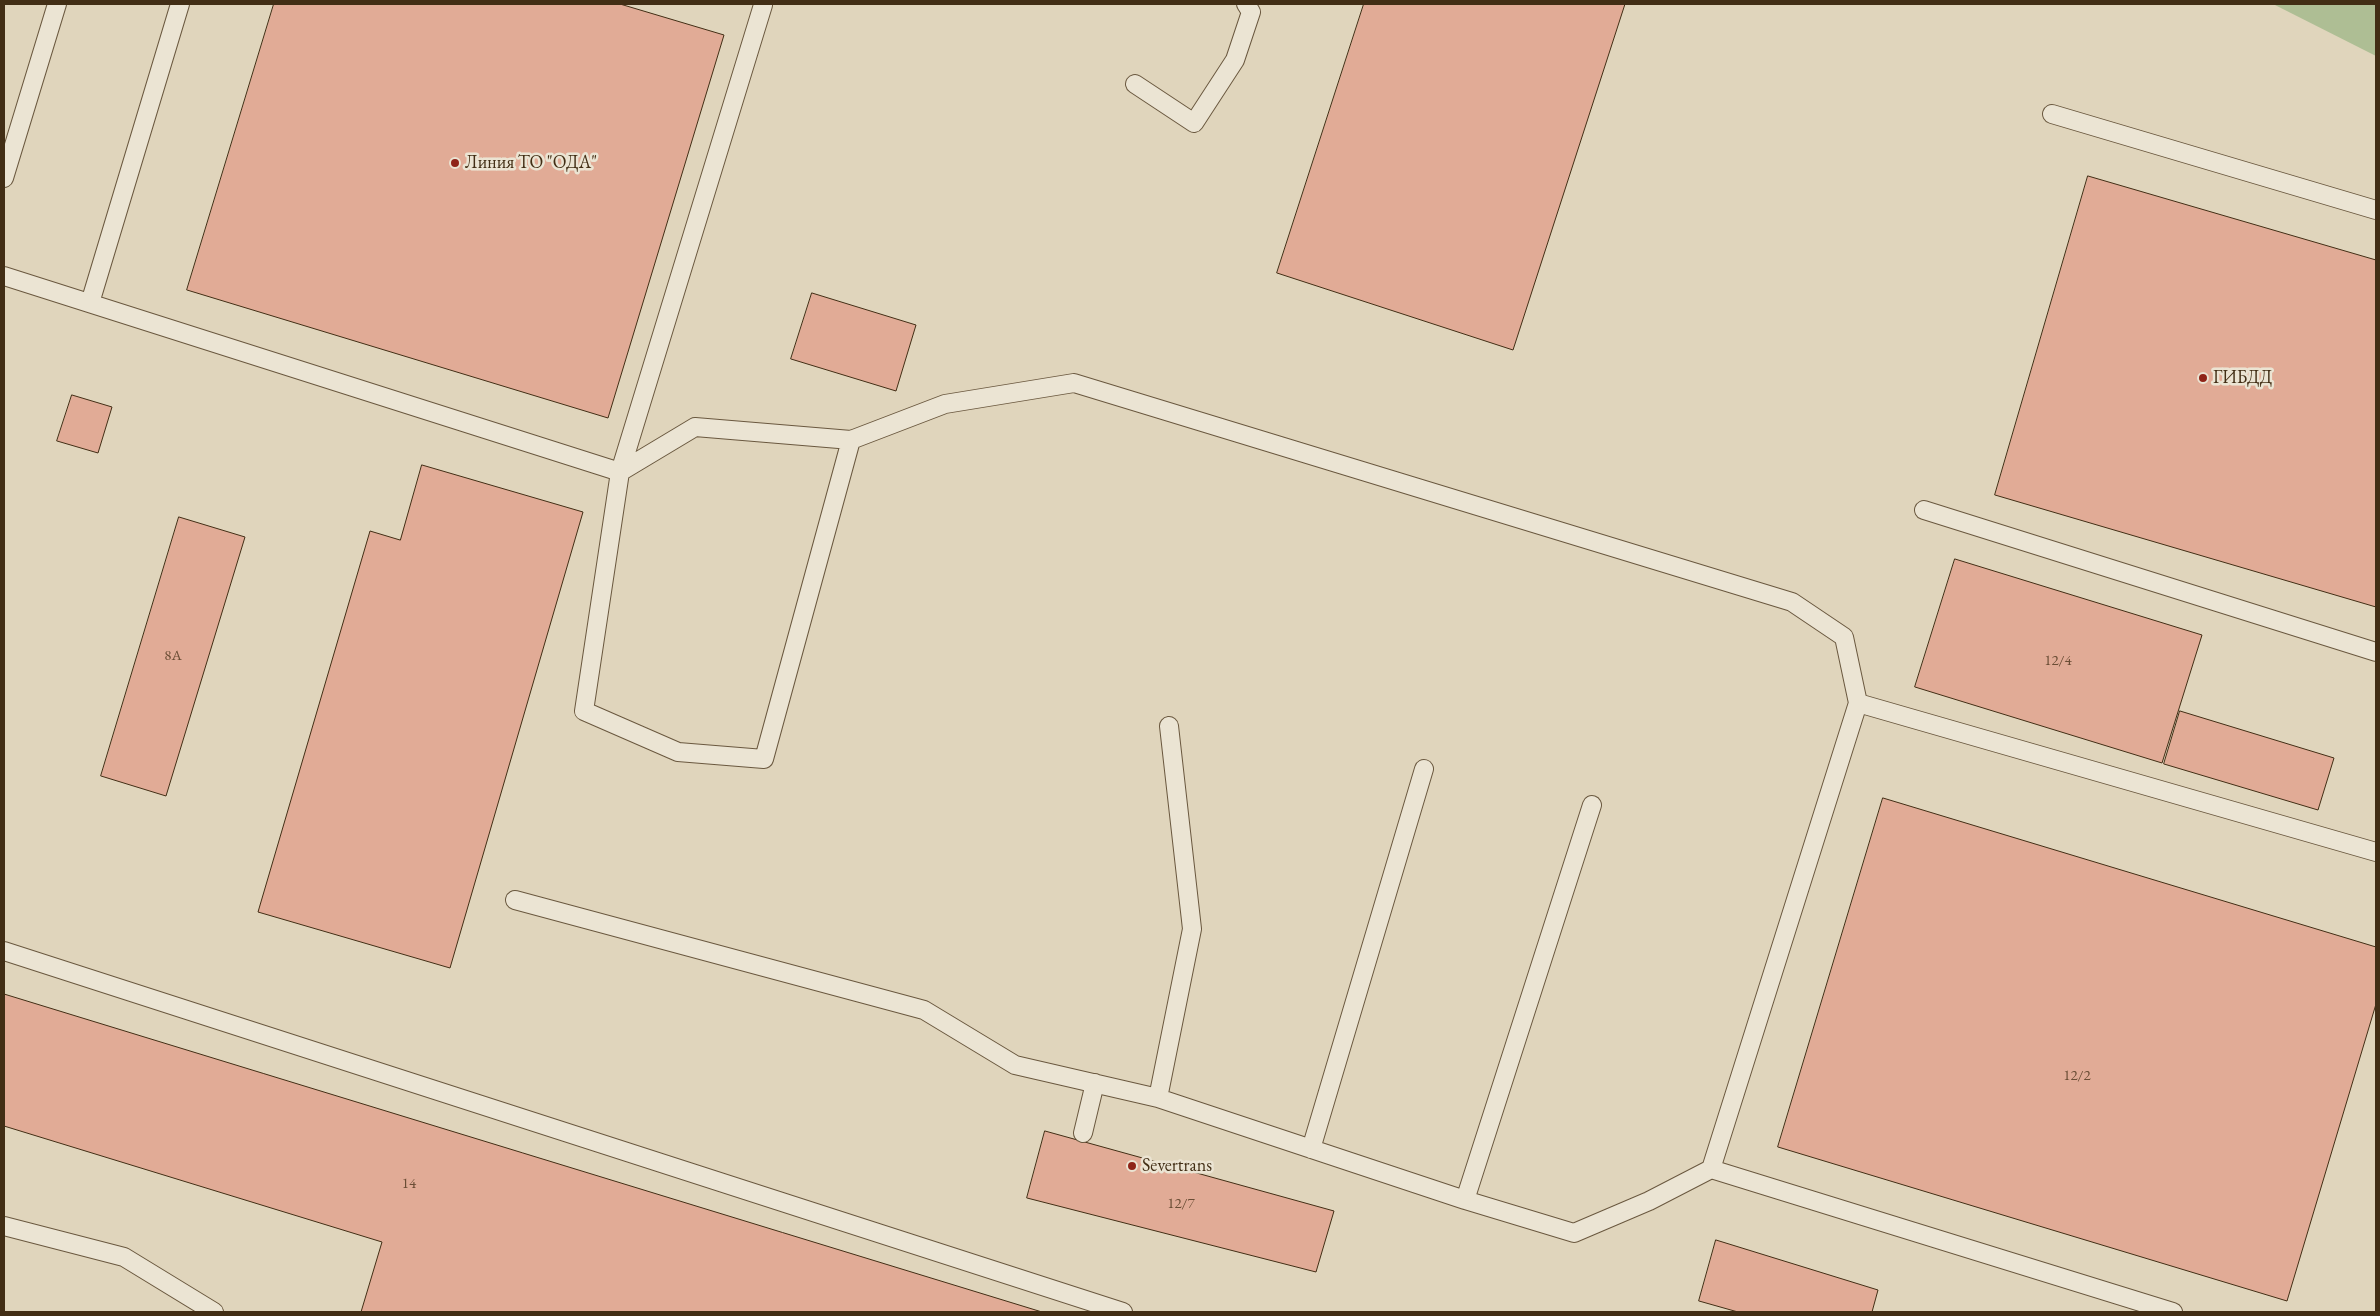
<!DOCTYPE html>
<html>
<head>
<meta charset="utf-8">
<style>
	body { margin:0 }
	#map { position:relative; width:2380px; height:1316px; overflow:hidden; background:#e0d5bc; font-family:"EB Garamond",serif }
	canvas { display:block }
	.frame { position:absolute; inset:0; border:5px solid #422e15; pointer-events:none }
</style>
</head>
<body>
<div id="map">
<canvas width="2380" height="1316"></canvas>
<div class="frame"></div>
</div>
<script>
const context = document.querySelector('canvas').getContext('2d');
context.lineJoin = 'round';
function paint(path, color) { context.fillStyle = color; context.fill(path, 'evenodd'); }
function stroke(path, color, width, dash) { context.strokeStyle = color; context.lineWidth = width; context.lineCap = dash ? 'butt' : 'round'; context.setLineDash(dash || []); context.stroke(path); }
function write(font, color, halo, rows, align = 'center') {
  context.font = font + ' "EB Garamond",serif'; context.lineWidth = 5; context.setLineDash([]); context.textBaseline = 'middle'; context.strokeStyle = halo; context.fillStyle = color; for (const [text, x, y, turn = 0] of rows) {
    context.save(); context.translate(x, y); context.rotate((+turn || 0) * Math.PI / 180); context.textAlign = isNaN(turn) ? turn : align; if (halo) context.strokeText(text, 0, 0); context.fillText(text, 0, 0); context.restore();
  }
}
const green = new Path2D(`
	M2273,4H2376V56Z`);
const building = new Path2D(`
	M274,4H620L724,35L608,418L187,290Z
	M1364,4H1625L1513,350L1277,273Z
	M2088,176L2376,260V607L1995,495Z
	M812,293L916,325L896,391L791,359Z
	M72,395L112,407L98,453L57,441Z
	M422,465L583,512L450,968L258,912L370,531L400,540Z
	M179,517L245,537L166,796L101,776Z
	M1955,559L2202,635L2162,763L1915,687Z
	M2180,711L2334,758L2318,810L2164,764Z
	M1883,798L2376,947V1004L2287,1301L1778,1147Z
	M4,994L1042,1312H361L382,1242L4,1126Z
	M1045,1131L1334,1211L1316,1272L1027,1198Z
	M1716,1240L1878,1290L1872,1312H1738L1699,1301Z`);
const lane = new Path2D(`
	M1135,84L1194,123L1235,60L1251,12L1246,4
	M2052,114L2376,210
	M4,178L57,4
	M4,276L620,472L584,711L678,752L764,759L851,440
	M90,303L180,4
	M620,472L695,427L851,440L945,404L1074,383L1792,602L1844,637L1858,703
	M620,472L763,5
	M1924,510L2376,652
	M515,900L924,1010L1015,1065L1158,1098L1465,1200L1574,1233L1649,1201L1711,1169
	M4,951L1123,1312
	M1158,1098L1192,929L1169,726
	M1083,1133L1095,1083
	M1311,1149L1424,769
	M1465,1200L1592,805
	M4,1226L124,1257L214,1312
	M2173,1312L1711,1169L1858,703L2376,852`);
const markers = [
	[455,163,5,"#8f2418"],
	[2203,378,5,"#8f2418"],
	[1132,1166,5,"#8f2418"]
];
const numberNames = [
	["8А",173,656],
	["12/4",2058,661],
	["12/2",2077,1076],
	["14",409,1184],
	["12/7",1181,1204]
];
const poiNames = [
	["Линия ТО \"ОДА\"",465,163],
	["ГИБДД",2213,378],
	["Severtrans",1142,1166]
];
paint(green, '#aebe94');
paint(building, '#e1ab96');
stroke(building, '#422e15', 1);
stroke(lane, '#6a583f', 20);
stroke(lane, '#ebe4d3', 18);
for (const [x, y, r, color] of markers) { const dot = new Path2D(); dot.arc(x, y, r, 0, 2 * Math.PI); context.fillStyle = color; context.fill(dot); stroke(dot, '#ebe4d3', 2); }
write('15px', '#6a4d35', null, numberNames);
write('18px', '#422e15', '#ebe4d3', poiNames, 'left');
</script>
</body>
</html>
